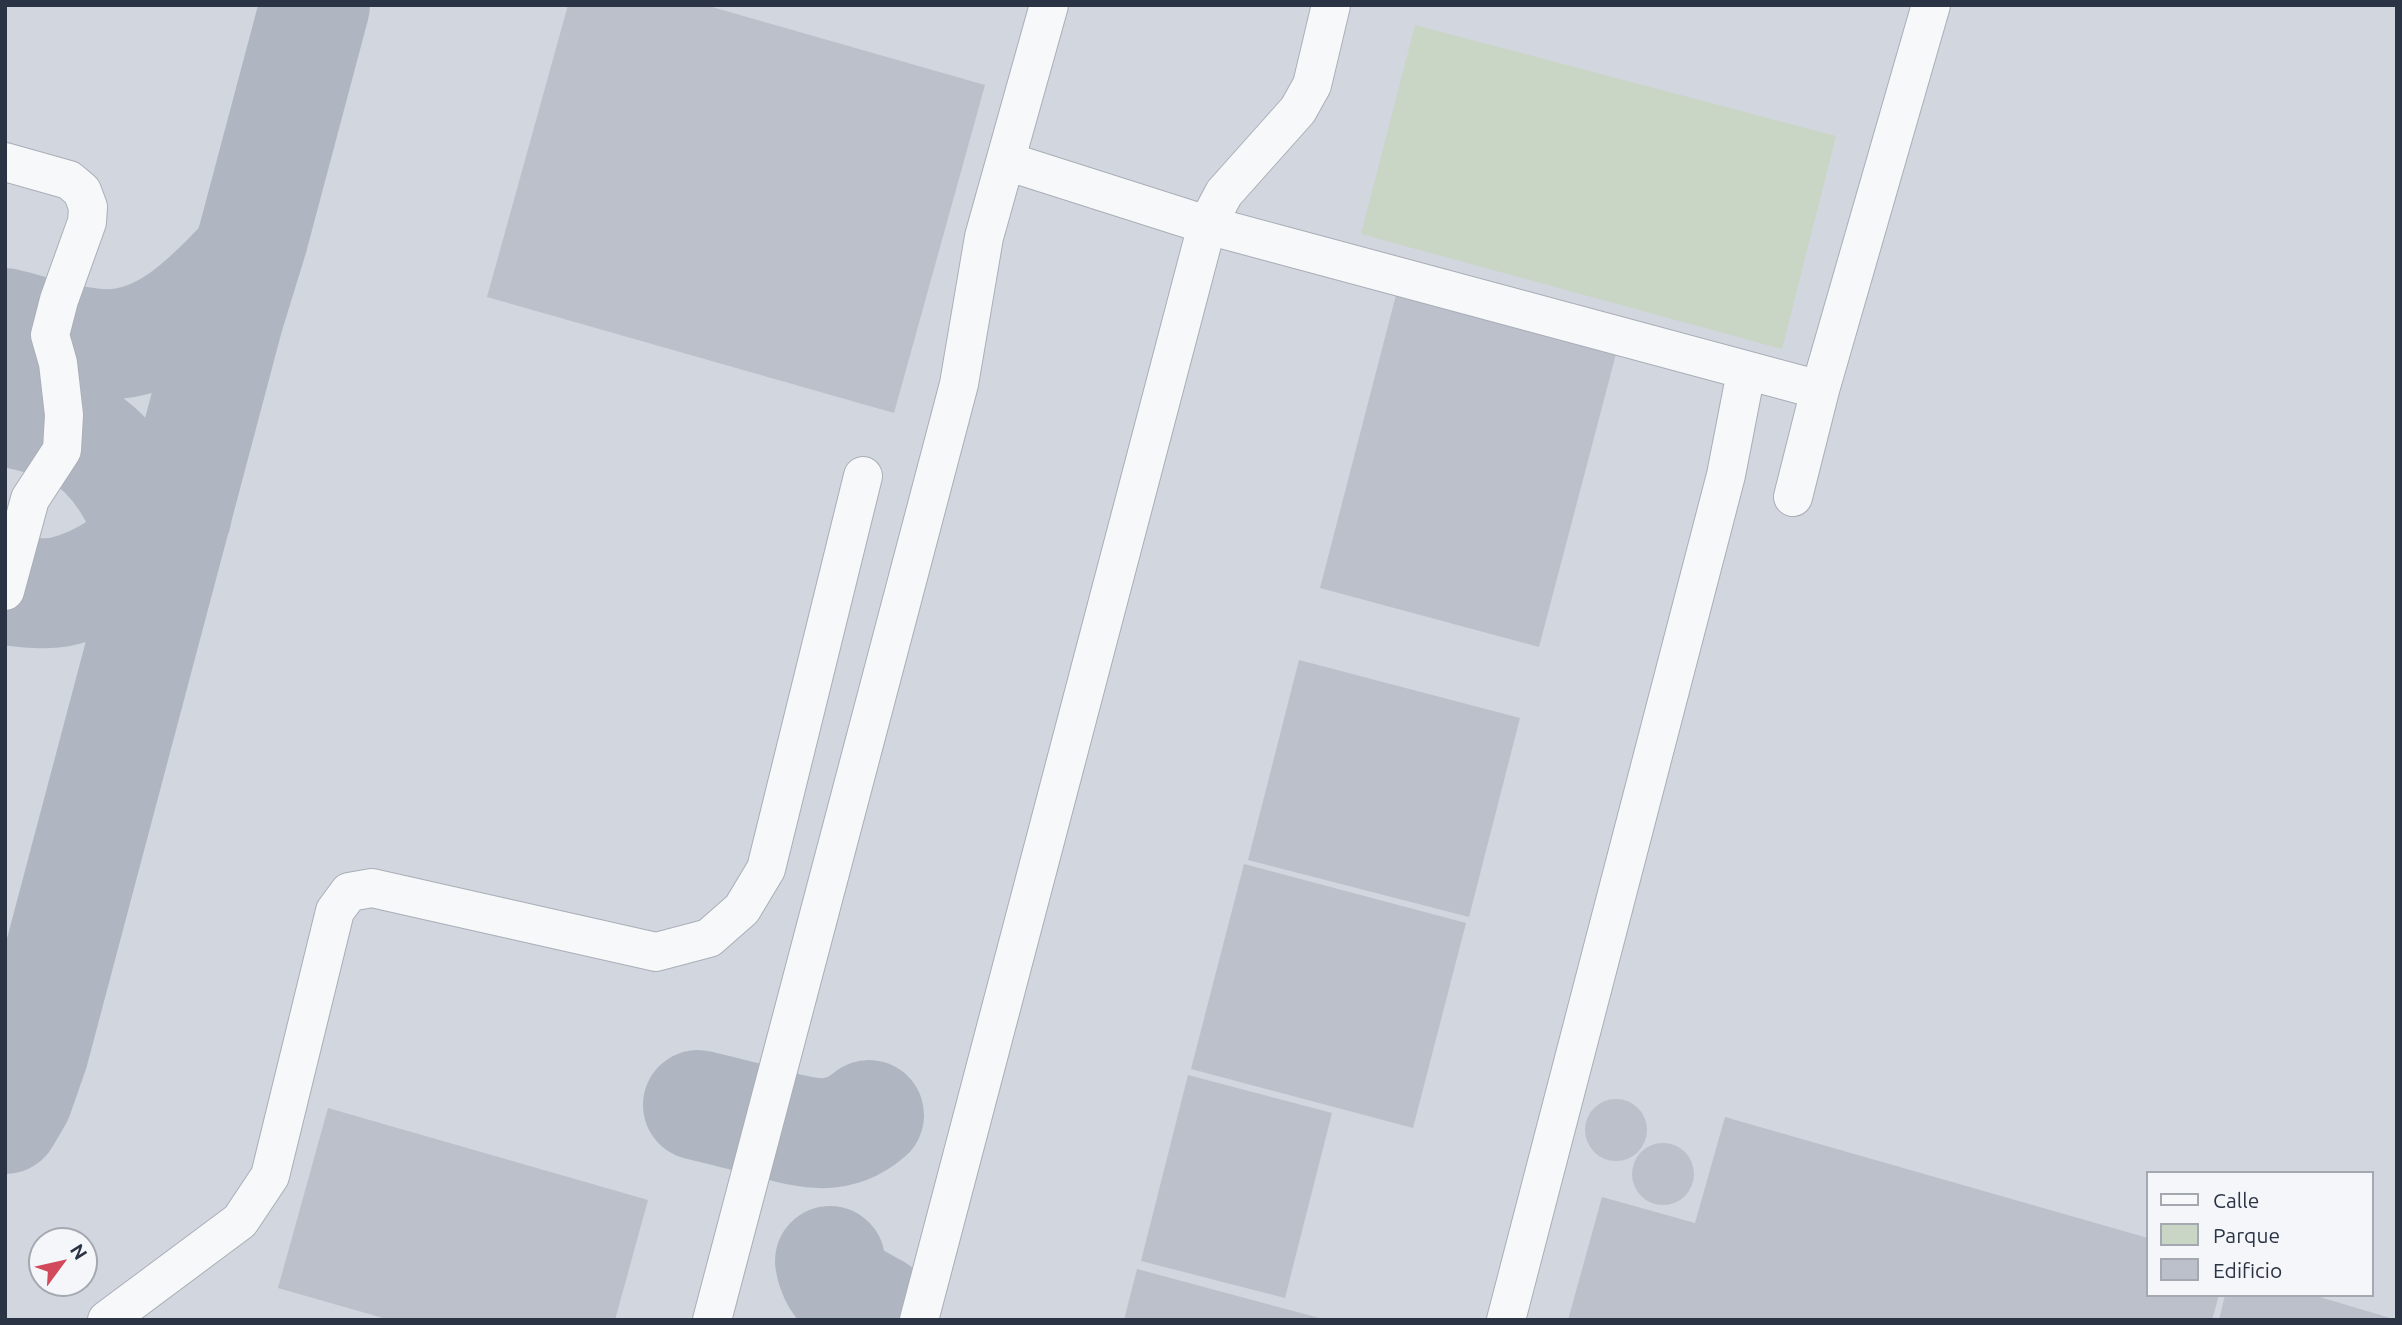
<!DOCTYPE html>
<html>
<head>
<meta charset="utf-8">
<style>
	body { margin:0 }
	#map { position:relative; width:2402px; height:1325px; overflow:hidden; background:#e4e7ec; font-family:Ubuntu,sans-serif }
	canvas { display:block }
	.frame { position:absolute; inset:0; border:7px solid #2b3445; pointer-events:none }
	.legend { position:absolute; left:2146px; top:1171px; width:228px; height:126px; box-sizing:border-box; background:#f4f6f9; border:2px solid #a4a8b1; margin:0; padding:9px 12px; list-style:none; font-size:21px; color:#2b3445 }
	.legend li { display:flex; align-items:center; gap:14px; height:35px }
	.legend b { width:35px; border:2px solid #a4a8b1 }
	.north { position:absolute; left:28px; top:1227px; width:70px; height:70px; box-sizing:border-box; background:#f4f6f9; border:2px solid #a4a8b1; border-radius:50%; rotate:57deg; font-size:19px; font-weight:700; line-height:28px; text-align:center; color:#2b3445 }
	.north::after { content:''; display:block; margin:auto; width:24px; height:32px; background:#d1495b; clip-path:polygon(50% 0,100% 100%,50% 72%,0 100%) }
</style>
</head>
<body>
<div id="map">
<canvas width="2402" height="1325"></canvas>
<div class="frame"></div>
<ul class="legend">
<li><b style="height:9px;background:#f7f8fa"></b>Calle</li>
<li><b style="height:19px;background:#c9d6c5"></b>Parque</li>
<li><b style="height:19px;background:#bbc0ca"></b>Edificio</li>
</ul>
<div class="north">N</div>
</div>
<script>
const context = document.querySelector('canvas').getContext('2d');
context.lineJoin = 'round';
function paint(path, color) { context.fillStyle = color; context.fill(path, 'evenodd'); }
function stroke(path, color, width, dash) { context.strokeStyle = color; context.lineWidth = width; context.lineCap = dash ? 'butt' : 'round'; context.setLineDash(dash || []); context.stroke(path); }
const built = new Path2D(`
	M5,5H2397V1320H5ZM2148,1173H2372V1295H2148ZM42,1241H84V1283H42Z`);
const green = new Path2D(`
	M1415,25L1836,136L1782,349L1361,234Z`);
const taxiway = new Path2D(`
	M5,323C36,331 68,342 99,344C160,349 209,298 247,257
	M5,411C29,417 56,421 78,434C116,456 142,500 152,543C155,556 156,572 157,586
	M5,590C23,592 42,595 60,592C108,582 146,549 177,514
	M698,1105C719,1110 740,1115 761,1121C801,1131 834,1145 869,1115
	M5,1119L18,1097L34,1051L229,316L253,238L315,5
	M830,1261C835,1289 853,1297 876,1309`);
const building = new Path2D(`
	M568,5H705L985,85L894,413L487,297Z
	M1396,295L1616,354L1539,647L1320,588Z
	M1299,660L1520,718L1469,917L1248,860Z
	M1244,864L1466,923L1413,1128L1191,1069Z
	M1188,1075L1332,1113L1285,1298L1141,1261Z
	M1585 1130a31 31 0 1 1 62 0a31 31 0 1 1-62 0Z
	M328,1108L648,1200L615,1320H390L278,1288Z
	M1725,1117L2148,1238V1295H2219L2212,1320H1568L1602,1197L1695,1223Z
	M1632 1174a31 31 0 1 1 62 0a31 31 0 1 1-62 0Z
	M1137,1269L1323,1319V1320H1124Z
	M2225,1295H2313L2397,1320H2219Z`);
const minor = new Path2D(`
	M1006,161L1207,225L1820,390L1931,5
	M5,162L69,180L82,191L88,207L87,222L59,300L50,335L58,363L64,415L62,450L30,499L5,591
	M1793,497L1820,390
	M107,1320L240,1221L270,1176L335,911L349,892L372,888L656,952L709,938L742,909L766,869L863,476
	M712,1320L959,384L984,237L1049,5
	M919,1320L1207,225L1224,193L1298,110L1312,85L1331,5
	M1506,1320L1726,475L1746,372`);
paint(built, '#d2d6de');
paint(green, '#c9d6c5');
stroke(taxiway, '#b0b6c1', 110);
paint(building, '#bbc0ca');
stroke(minor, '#a9aeb7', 40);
stroke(minor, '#f7f8fa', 38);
</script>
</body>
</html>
